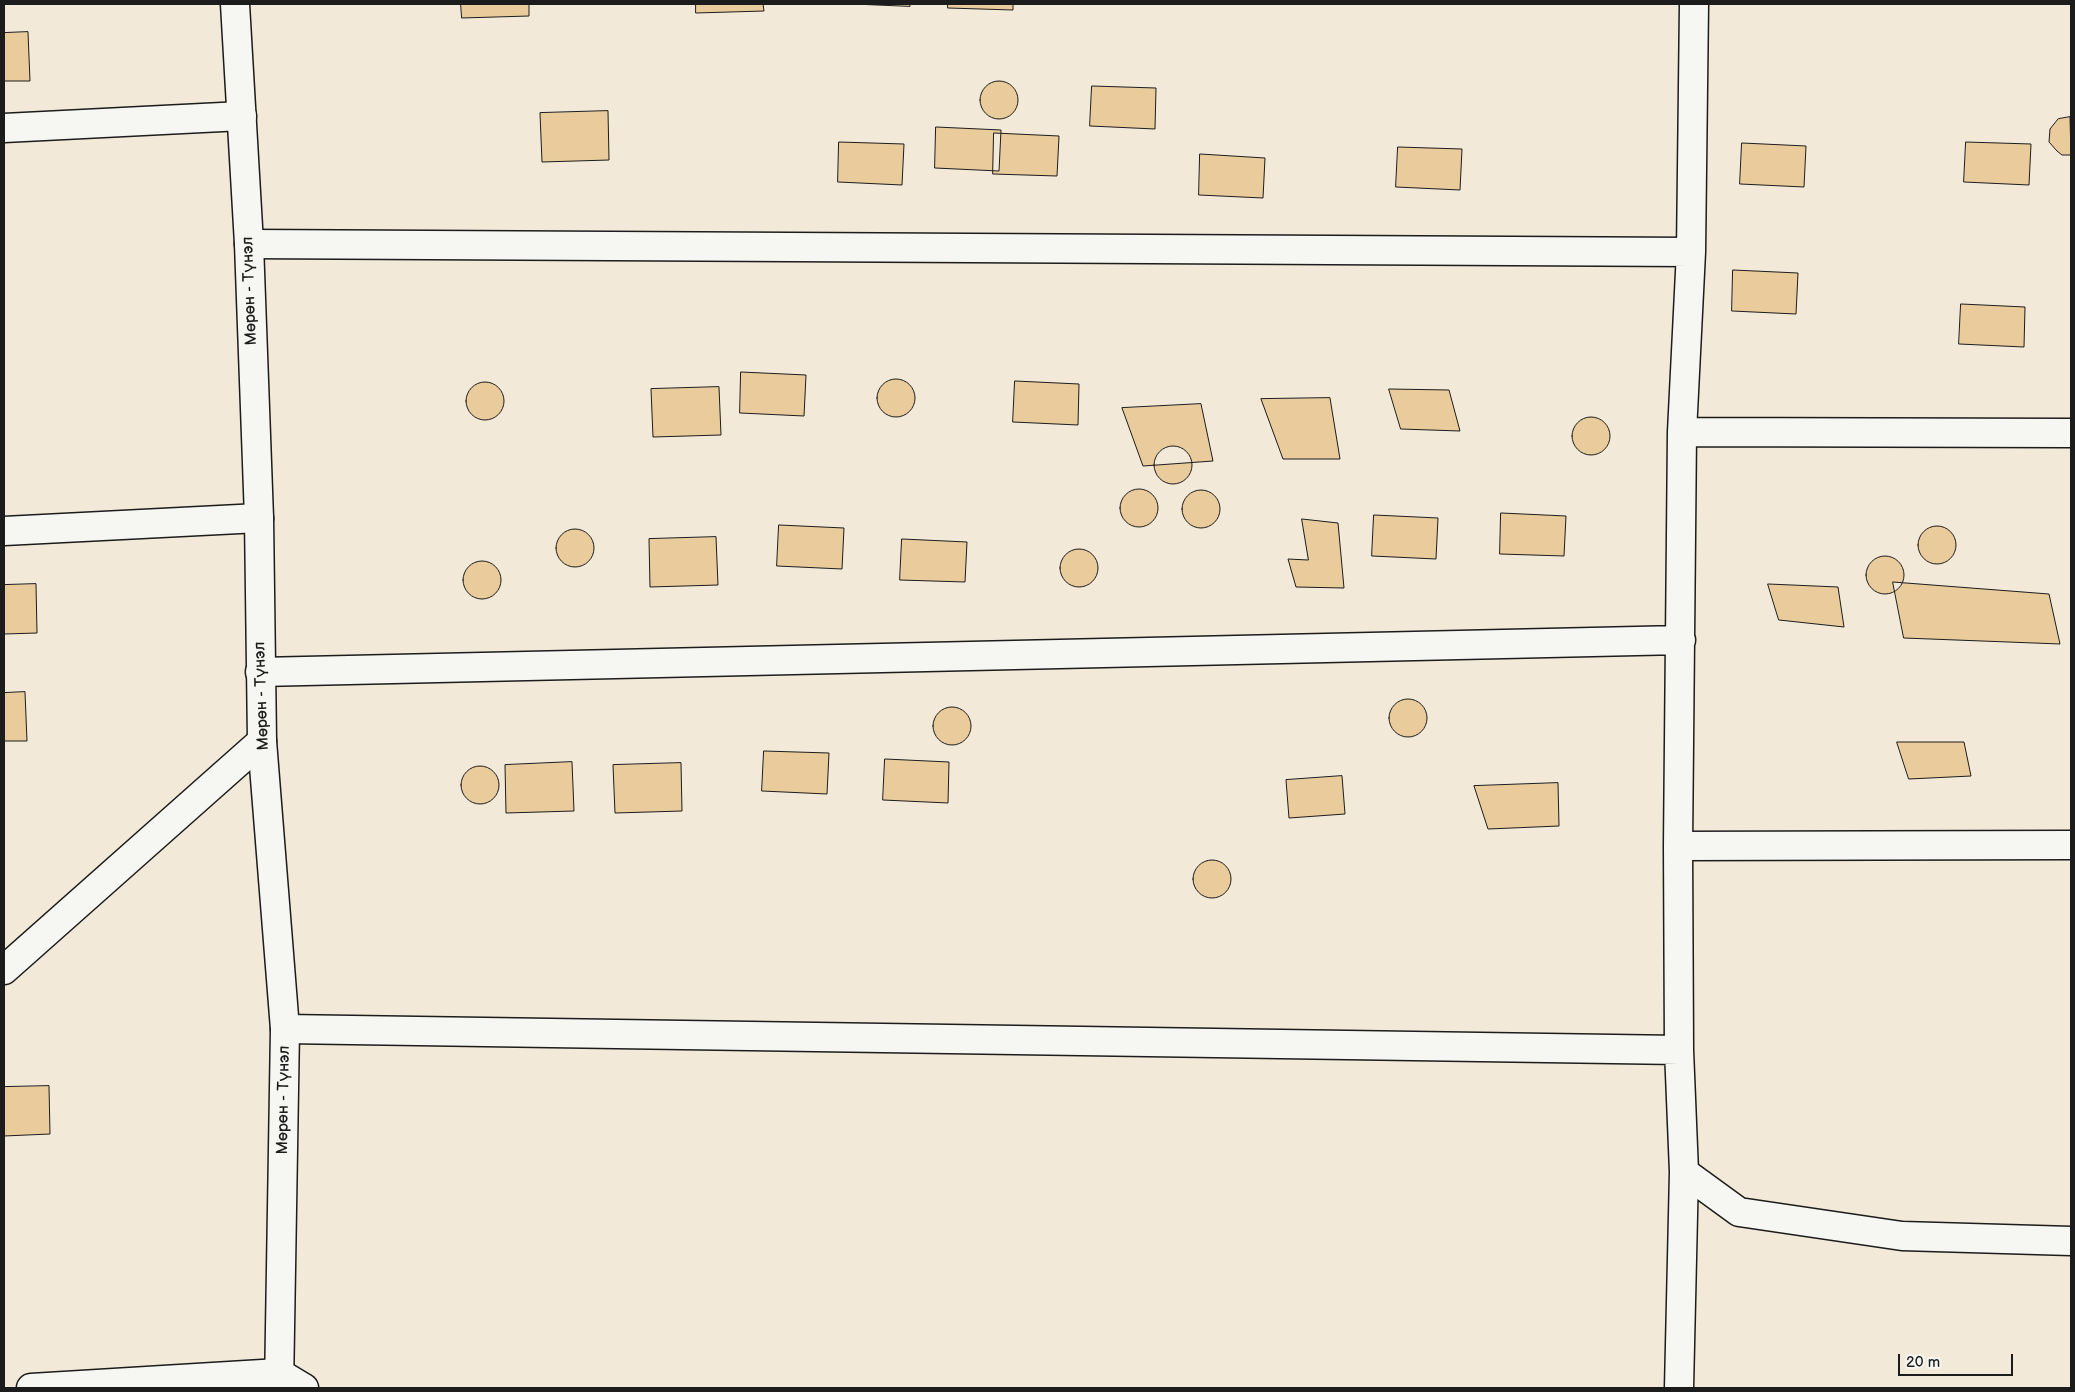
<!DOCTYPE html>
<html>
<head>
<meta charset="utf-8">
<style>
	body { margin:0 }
	#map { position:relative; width:2075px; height:1392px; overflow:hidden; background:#f2e9d8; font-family:"Balsamiq Sans",sans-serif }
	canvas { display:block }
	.frame { position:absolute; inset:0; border:5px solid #1c1c1c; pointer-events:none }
	.scale { position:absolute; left:1898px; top:1354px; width:115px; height:22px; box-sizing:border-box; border:2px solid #1c1c1c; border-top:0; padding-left:6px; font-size:15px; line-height:18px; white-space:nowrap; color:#1c1c1c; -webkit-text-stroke:4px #f6f6f2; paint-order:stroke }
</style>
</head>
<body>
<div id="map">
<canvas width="2075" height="1392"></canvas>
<div class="frame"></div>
<div class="scale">20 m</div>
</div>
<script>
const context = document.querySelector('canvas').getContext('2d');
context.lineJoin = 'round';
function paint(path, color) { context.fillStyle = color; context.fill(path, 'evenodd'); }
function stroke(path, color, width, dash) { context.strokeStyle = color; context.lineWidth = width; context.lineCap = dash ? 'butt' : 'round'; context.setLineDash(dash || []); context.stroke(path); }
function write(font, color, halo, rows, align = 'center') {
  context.font = font + ' "Balsamiq Sans",sans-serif'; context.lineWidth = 4; context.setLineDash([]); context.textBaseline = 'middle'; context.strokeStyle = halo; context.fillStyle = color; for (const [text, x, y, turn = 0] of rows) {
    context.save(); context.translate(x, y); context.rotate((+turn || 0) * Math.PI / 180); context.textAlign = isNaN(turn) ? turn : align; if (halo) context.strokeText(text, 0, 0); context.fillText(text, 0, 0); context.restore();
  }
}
const building = new Path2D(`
	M461,4H529V16L462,18Z
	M696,4H763L764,11L696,13Z
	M854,4H910V6Z
	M948,4H1013V10L948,8Z
	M28,32L30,81H4V33Z
	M980 100a19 19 0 1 1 38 0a19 19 0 1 1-38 0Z
	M1092,86L1156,88L1155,129L1090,126Z
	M608,111L609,160L542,162L540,113Z
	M2070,117L2071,155H2062L2057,151L2049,142L2050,129L2058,119Z
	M936,127L1001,130L999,171L935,168Z
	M994,133L1059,136L1057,176L993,174Z
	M839,142L904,144L902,185L838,182Z
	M1966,142L2031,144L2029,185L1964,182Z
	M1742,143L1806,146L1804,187L1740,184Z
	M1398,147L1462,149L1460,190L1396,187Z
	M1200,154L1265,158L1263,198L1199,195Z
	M1733,270L1798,273L1796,314L1732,311Z
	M1961,304L2025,307L2024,347L1959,344Z
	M741,372L806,375L804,416L740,413Z
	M877 398a19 19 0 1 1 38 0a19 19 0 1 1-38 0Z
	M1015,381L1079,384L1078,425L1013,422Z
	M466 401a19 19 0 1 1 38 0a19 19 0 1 1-38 0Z
	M719,387L721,435L653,437L651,389Z
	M1389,389L1449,390L1460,431L1401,429Z
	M1330,398L1340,459H1283L1261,399Z
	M1201,404L1213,461L1143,466L1122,408Z
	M1572 436a19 19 0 1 1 38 0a19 19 0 1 1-38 0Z
	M1154 465a19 19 0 1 1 38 0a19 19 0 1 1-38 0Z
	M1120 508a19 19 0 1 1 38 0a19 19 0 1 1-38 0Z
	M1182 509a19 19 0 1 1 38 0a19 19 0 1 1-38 0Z
	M1501,513L1566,516L1564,556L1500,554Z
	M1374,515L1438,518L1436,559L1372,556Z
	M1302,519L1338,523L1344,588L1296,587L1288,559L1308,560Z
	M779,525L844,528L842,569L777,566Z
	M1918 545a19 19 0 1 1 38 0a19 19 0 1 1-38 0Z
	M556 548a19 19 0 1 1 38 0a19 19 0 1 1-38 0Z
	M716,537L718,585L650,587L649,539Z
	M902,539L967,542L965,582L900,580Z
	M1060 568a19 19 0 1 1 38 0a19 19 0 1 1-38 0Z
	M1866 575a19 19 0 1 1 38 0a19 19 0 1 1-38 0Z
	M463 580a19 19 0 1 1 38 0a19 19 0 1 1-38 0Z
	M1893,582L2049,594L2060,644L1904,638Z
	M36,584L37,633L4,634V585Z
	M1768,584L1838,587L1844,627L1779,620Z
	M25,692L27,741H4V693Z
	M1389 718a19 19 0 1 1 38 0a19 19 0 1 1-38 0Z
	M933 726a19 19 0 1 1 38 0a19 19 0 1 1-38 0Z
	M1897,742H1964L1971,776L1909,779Z
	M764,751L829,753L827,794L762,791Z
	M885,759L949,762L948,803L883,800Z
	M572,762L574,811L506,813L505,765Z
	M681,763L682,811L615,813L613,765Z
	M461 785a19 19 0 1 1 38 0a19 19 0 1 1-38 0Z
	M1342,776L1345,814L1289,818L1286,780Z
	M1558,783L1559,826L1488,829L1474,786Z
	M1193 879a19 19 0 1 1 38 0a19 19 0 1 1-38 0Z
	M49,1086L50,1134L4,1136V1087Z`);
const minor = new Path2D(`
	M1694,4L1691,252L1682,432L1678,846L1679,1050L1684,1172L1739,1212L1902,1236L2071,1241
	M4,128L242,116
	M249,244L1691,252
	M1682,432L2071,433
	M4,531L259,518
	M260,672L1681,640
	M1678,846L2071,845
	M4,970L262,741
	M285,1029L1679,1050
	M31,1388L279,1373L304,1388
	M1679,1388L1684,1172`);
const tertiary = new Path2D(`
	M235,4L249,244L259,518L262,741L285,1029L279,1388`);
const streetNames = [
	["Мөрөн - Түнэл",250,291,-92],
	["Мөрөн - Түнэл",262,696,-92],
	["Мөрөн - Түнэл",284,1100,-89]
];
paint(building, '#e9cb9c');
stroke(building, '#1c1c1c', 1);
stroke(minor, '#1c1c1c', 31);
stroke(tertiary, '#1c1c1c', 31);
stroke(minor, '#f6f6f2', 28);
stroke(tertiary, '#f6f6f2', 28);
write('16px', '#1c1c1c', '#f6f6f2', streetNames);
</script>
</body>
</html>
